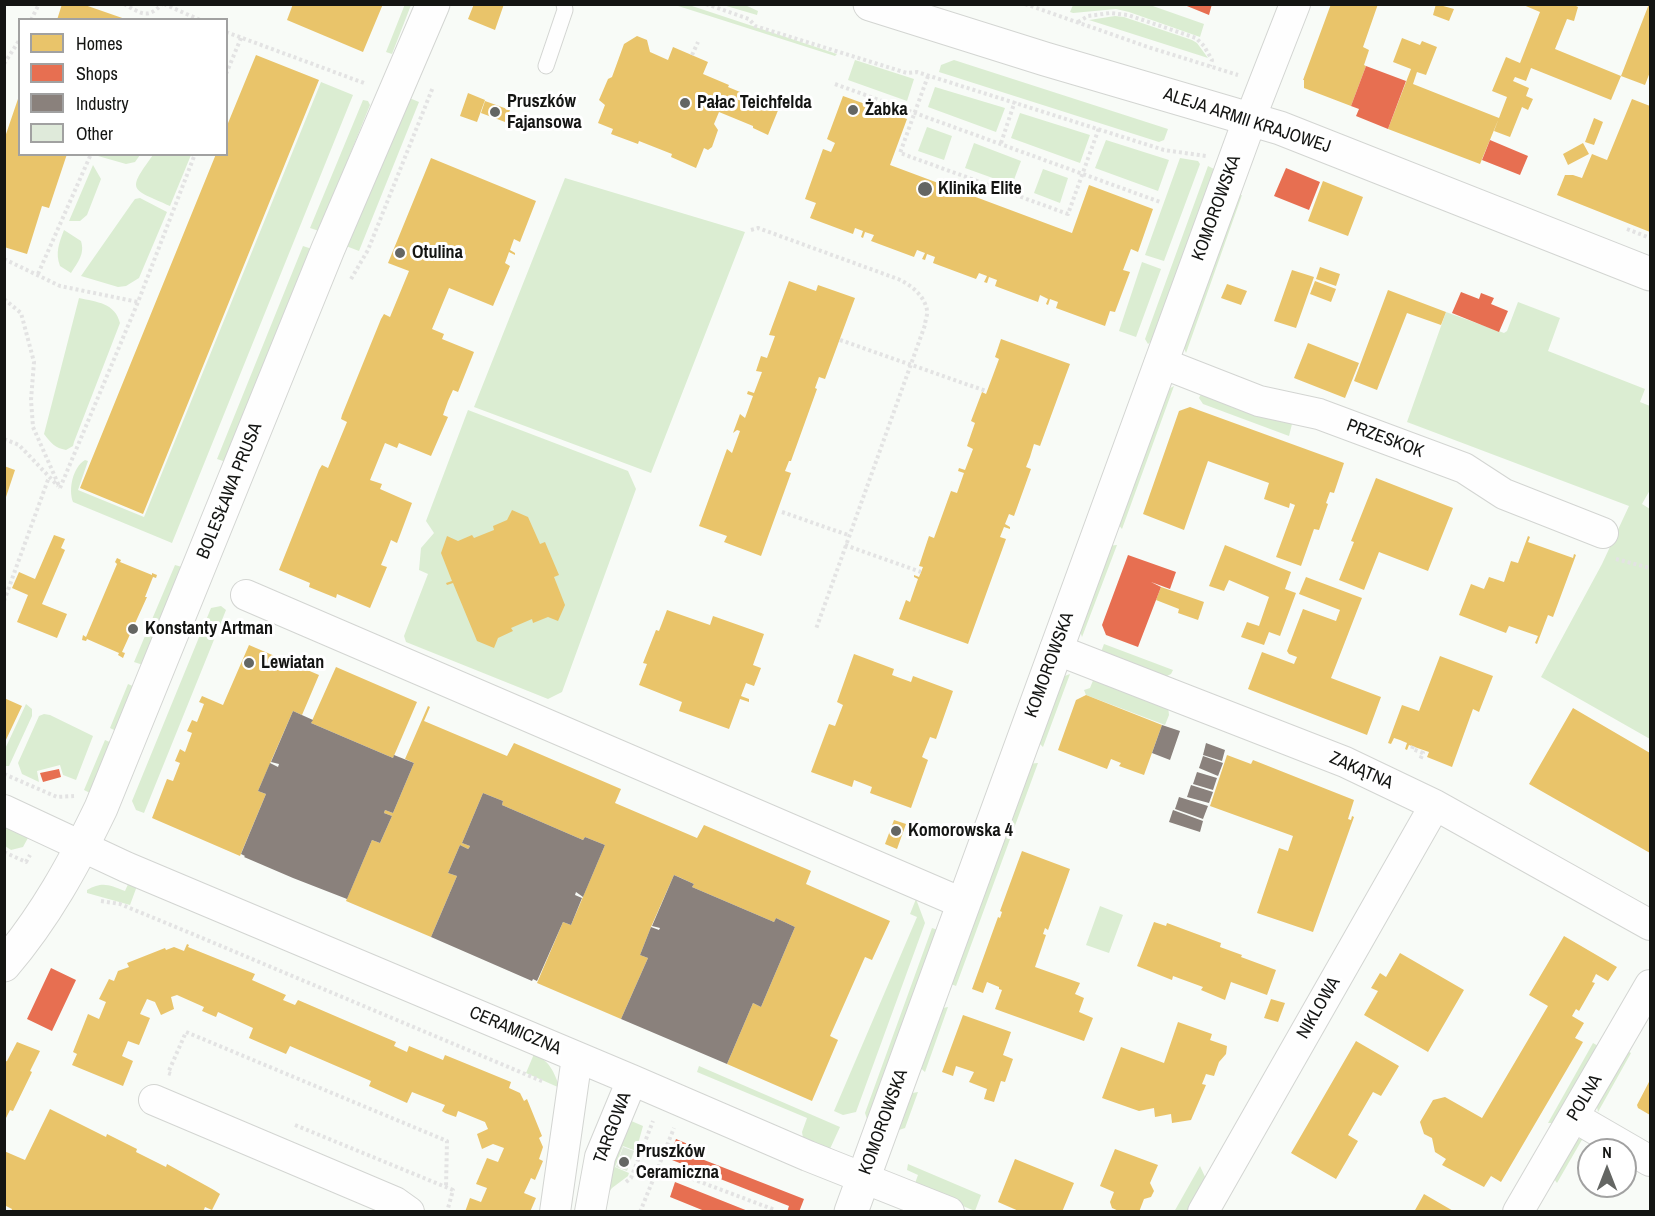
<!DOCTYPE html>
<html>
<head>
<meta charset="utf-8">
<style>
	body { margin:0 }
	#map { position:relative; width:1655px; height:1216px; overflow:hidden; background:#f8fbf7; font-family:"Archivo Narrow",sans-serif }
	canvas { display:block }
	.frame { position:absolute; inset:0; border:6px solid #141513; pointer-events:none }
	.legend { position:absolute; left:18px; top:18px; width:210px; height:138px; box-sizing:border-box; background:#fff; border:2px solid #a1a1a1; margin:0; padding:8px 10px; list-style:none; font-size:18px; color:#141513 }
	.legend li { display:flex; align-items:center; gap:12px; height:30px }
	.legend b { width:30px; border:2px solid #a1a1a1 }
	.north { position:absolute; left:1577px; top:1138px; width:60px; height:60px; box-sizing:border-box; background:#fff; border:2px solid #a1a1a1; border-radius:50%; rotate:0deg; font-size:16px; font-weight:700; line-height:24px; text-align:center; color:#141513 }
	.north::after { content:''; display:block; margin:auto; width:21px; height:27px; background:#646663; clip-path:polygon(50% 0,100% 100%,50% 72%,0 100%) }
</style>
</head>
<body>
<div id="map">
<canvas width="1655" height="1216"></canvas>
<div class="frame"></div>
<ul class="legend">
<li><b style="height:16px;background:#e9c46a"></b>Homes</li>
<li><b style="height:16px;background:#e76f51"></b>Shops</li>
<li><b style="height:16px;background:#8a817c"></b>Industry</li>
<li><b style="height:16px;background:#dfeada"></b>Other</li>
</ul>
<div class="north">N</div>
</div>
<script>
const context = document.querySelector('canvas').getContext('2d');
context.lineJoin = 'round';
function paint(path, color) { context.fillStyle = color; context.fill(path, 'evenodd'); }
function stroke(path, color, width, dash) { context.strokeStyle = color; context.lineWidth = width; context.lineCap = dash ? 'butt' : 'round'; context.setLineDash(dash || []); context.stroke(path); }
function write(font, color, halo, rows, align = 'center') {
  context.font = font + ' "Archivo Narrow",sans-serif'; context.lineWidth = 6; context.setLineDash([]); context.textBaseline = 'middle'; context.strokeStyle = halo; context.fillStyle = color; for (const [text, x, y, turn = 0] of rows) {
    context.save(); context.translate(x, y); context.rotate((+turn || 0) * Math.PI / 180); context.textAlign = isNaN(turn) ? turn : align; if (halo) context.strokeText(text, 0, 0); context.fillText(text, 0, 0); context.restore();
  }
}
const green = new Path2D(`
	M405,4L411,5L392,54L386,52Z
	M675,5H689L837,54L835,56Z
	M723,5H745L758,11L757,15Z
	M1073,5H1150L1204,24L1200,37L1129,12L1116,9L1073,13L1070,12Z
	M1115,16L1124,17L1192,40L1197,43L1208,58L1089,20Z
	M855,60L914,79L907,101L848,80Z
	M954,60L1168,129L1164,140L1159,142L939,72L941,65Z
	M321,82L353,95L172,543L73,502C68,489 73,467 85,460L88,461L78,490L144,517Z
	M935,87L1005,108L996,132L928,107Z
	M407,97L419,102L359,251L346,246Z
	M363,100L368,101L370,105L319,231L310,228Z
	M1020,113L1090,135L1080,163L1011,138Z
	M927,127L952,136L944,160L918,151Z
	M1106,140L1169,160L1158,191L1095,168Z
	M974,143L1021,161L1012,185L965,168Z
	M99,154H140V155L135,162L126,164L98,156Z
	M153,155H191L170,206C131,188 126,192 153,155Z
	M1180,158L1198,161L1200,164L1164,261L1145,255Z
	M93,165L101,179L87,215L80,221H69Z
	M1208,166L1214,169L1154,339L1148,344L1145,339Z
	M1043,169L1068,178L1060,203L1034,193Z
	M565,178L745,232L651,473L474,407Z
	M1242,195L1186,353L1183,346L1234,197Z
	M140,198L167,212L139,278L126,286L118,287L81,276L132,203L135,199Z
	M64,230L81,241C85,254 78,262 71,273L60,266C55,253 59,243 64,230Z
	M303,246L312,249L226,462L217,459Z
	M1142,262L1161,269L1136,337L1119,331Z
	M79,298C97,302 115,303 120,323L74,442L73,446L66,450C55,448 51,443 44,434Z
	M1518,302L1560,318L1548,351L1645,389L1640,402L1650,406V490L1642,504L1650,509V739L1541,677L1602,564L1629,506L1407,422L1446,312L1504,333L1507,331Z
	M1174,386L1122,529L1116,522L1167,390Z
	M1203,390L1289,417L1292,424L1289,436L1203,404L1199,398Z
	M468,410L628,471L636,489L562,692L548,699L406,642L404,636L428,574L419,570L421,548L434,533L426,521Z
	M1117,545L1082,637L1080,631L1106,546Z
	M175,565L182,567L143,665L134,662Z
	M221,606L226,610L144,813L136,810L132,801L211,608Z
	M1104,644L1173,670L1171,674L1165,677L1101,652Z
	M1070,674L1043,747L1036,740L1062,677Z
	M1094,678L1168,706L1169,715L1165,725L1086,695L1084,690L1090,688Z
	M128,684L135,687L116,731L110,728Z
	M26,704L32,709V716L9,766H5V749Z
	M44,714L50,715L93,736L76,780L63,775L60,765L37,771L39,782L22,774L18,763L39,716Z
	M105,740L112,743L90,793L84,790Z
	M1038,763L956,986L951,984L1027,764Z
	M4,824L29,836L23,847L11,850L5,846Z
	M129,882L137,886L130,905L87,893V890C103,881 109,885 125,891Z
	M916,899L925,923L856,1112L843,1115L834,1111L917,917L910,914Z
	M1100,906L1123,915L1109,953L1086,945Z
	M932,928L938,930L872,1121L867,1119L865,1113Z
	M948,1007L925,1072L917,1065L938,1009Z
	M1593,1043L1600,1047L1556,1123H1548Z
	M1624,1049L1631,1053L1598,1112L1596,1102Z
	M534,1054C550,1061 554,1072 560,1088L526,1073Z
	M699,1066L840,1127L829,1151L803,1138L802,1132L807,1118L697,1072Z
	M918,1092L905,1128L899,1130L894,1129L907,1094Z
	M629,1120L643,1126L636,1151L623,1146L615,1167L629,1173L628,1176L612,1188L604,1199L607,1175Z
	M1583,1138L1557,1183L1551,1175L1576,1140Z
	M908,1164L981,1195L975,1211L914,1186L918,1175L907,1170Z
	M1200,1166L1206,1179L1188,1211L1174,1212Z`);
const homes = new Path2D(`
	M62,4H82L128,20H57Z
	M293,4H383L363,52L287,20Z
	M474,4H504L495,30L468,19Z
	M1331,4H1378L1363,47L1369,50L1364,65L1366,66L1351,106L1304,88V80H1303Z
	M1436,4L1454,9L1449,21L1433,15Z
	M1521,4H1572L1578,7L1574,21L1567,19L1555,49L1621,76L1611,100L1531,68L1526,81L1515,77L1513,81L1529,88L1526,96L1533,99L1528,110L1522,107L1510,137L1494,131L1507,97L1492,91L1506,57L1520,63L1540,12Z
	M1649,4L1650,72L1645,85L1621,76Z
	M637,36L647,40L650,52L668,60L673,47L708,62L703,74L729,85L728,87L779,108L768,135L753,128V126L719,112L714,124L718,130L712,147L708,150L704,148L696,168L671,157L672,154L639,141L638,144L611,134L613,129L598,123L605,105L599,100L608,79L612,77L624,44Z
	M1402,38L1420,45L1422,41L1437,47L1426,75L1417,72L1413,84L1499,118L1480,164L1388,129L1411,69L1393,62Z
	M256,55L319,80L143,514L80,488L216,154H226V128Z
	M468,93L485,100L477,122L460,116Z
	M19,96L20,154H67L49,208L42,206L27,254L4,247V140Z
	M843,96L907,119L890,165L1072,233L1089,185L1153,209L1138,252L1131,249L1123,270L1130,272L1115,312L1110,311L1105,326L1056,308L1058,302L1050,299L1048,305L1046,304L1048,299L1040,295L1038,302L995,286L997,280L989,277L987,283L984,282L987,276L979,273L976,279L933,263L935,257L927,254L925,260L922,259L925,253L917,250L914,257L871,241L874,235L865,232L863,238L861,237L863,231L855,228L853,234L810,218L816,203L805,199L823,149L831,152L835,143L827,139Z
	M1632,99L1650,106V232L1557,195L1565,175H1573L1582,178L1592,154L1607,160Z
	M485,101L510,110L505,122L481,113Z
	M1594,118L1603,122L1594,145L1585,142Z
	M1583,143L1589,154L1568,165L1563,154Z
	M431,158L536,201L520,242L514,239L510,250L515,253V255L509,252L505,263L510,266L493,306L449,288L432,329L444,334L442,339L474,352L458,392L453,390L448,401L443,415L448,417L431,456L399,443L397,448L385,443L370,480L382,484L380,489L412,503L397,543L391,540L386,553L381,565L387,567L370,608L337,594L336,598L309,587L310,583L279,570L319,470L322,465L328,468L347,422L341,419L342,415L381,319L384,314L390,317L409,271L388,263Z
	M1323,181L1363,197L1348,236L1308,221Z
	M1320,267L1340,274L1336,286L1316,279Z
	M1292,270L1314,277L1296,328L1274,321Z
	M789,281L816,291L818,285L855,298L825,379L819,377L815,388L817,389L791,461H789L785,471L791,473L761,556L724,542L727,536L699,526L727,449L732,453L740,431L737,430L733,433L740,414L745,418L753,396L747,394L748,391L754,393L762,372L756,371L761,356L767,358L775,336L769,335Z
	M1315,281L1336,289L1331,302L1310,294Z
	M1227,284L1247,291L1241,305L1221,298Z
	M1388,290L1446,312L1441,325L1407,313L1377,390L1354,381Z
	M1001,339L1070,364L1040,446L1034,444L1030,457L1026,467L1031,469L1014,516L1009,514L1005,524L1010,527V529L1004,527L1000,537L1006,539L968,644L899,619L906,600L910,602L918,579L914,577V575L919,577L923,567L919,566L929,536L934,538L951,491L957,493L964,473L958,471L959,468L965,470L973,449L967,446L975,423L971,421L982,392L986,394L999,359L995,357Z
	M1308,343L1359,363L1345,398L1294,378Z
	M1190,407L1344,463L1334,493L1330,492L1326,503L1328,504L1319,530L1314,529L1301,566L1276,557L1295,505L1290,503L1289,508L1264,499L1269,483L1208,461L1184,530L1143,514L1179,411Z
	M4,466L15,470L5,500H4Z
	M1376,478L1453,508L1428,571L1379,552L1364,590L1339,580L1354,542L1351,541Z
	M512,510L528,517L540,544L545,542L559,575L554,577L565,605L558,621L548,617L533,623L532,619L511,628L513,631L498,638L494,648L477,641L453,583L447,585L446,583L452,581L441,553L447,536L458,541L472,535L474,538L494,530L493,526L507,520Z
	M54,535L65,539L61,548L65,550L42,604L67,614L57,638L17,622L28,595L12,588L19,572L35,579Z
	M1528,536L1530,537L1528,542L1573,558L1574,554L1576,555L1553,617L1548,615L1537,644L1535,643L1538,636L1509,626L1506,633L1459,615L1471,584L1484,589L1489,577L1504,582L1511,561L1518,563Z
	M1225,545L1291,572L1285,589L1296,593L1280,636L1269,632L1264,645L1241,637L1247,622L1259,626L1269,597L1229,580L1224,591L1209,586Z
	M117,558L121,560L120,562L152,575V573L157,575L156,578L153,577L145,597H147L122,652L125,653L123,658L118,655L119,653L87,639L86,641L82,640L83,635L86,637L117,564L115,562Z
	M1306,577L1362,598L1331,678L1381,697L1367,735L1248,689L1262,652L1294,664L1297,657L1289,654L1287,651L1303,609L1336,621L1340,610L1299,594Z
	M1161,587L1204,602L1198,620L1178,613L1179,609L1156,600Z
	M667,610L710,625L713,616L764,634L753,665L761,668L754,686L746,683L741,696L749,699V702L740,699L729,729L679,711L682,702L639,685L647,664L643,663L656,630L659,631Z
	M249,645L319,675L302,715L293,711L258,791L266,794L240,856L152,818L167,779L173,781L180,763L175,761L180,749L185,752L192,733L187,731L192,720L197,722L204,704L199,702L202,696L223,705Z
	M854,654L894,669L892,675L911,682L913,676L953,691L936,739L930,737L922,757L928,760L911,808L870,793L872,787L854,780L852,787L811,772L829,724L835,726L843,705L837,702Z
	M1440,656L1493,676L1479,712L1473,709L1452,767L1427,757L1429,752L1409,745L1407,750L1405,749L1407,743L1400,740L1394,738L1391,744L1388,743L1402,705L1419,711Z
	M336,667L417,702L393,758L311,723Z
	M1086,695L1162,725L1144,775L1119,766L1121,763L1111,759L1107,769L1058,750L1076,700Z
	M4,698L22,706L4,744Z
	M428,706L430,707L424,721L507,756L514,743L621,789L615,803L697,838L704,825L809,870L811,871L806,884L890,921L872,960L865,957L842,1009L830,1036L838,1040L812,1101L727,1064L753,1003L761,1007L795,927L776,918L774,922L692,887L694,884L681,878L674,875L651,927L640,955L648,958L621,1019L537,983L563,922L571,925L605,845L585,837L583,840L502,805L503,801L483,793L462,843L470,846L469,848L468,849L460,845L448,873L457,876L431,937L346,901L372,840L380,843L392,816L384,813L385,810L393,813L414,763L405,759Z
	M1573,708L1650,753V853L1529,784Z
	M1227,755L1251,764L1253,760L1354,800L1348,819L1351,820L1352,816L1354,817L1313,932L1257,913L1279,848L1288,851L1293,836L1210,806Z
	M894,820L906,824L897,849L885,844Z
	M1022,851L1070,869L1048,930L1045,928L1043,934L1046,935L1035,967L1080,983L1075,994L1084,998L1079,1012L1093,1018L1084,1041L995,1009L1002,990L999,989V987L987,982L983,993L972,989L998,917L1000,918L1002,912L1000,911Z
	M1154,922L1166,926L1167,923L1221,943L1220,947L1242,955L1241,957L1276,970L1267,995L1231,982L1225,1000L1201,990L1203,987L1173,976L1172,980L1137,966Z
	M1564,936L1617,967L1608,981L1596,974L1592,982L1595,983L1579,1011L1576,1009L1572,1016L1584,1023L1575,1038L1583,1042L1501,1182L1491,1176L1484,1187L1442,1165L1446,1159L1435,1152L1432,1138L1424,1134L1420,1122L1433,1100L1445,1097L1482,1118L1548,1006L1529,995Z
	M187,944L189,945L188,947L255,974L252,980L286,995L283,1000L295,1005L298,1000L370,1031L396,1042L394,1046L407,1052L409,1046L443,1060L445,1055L511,1082L509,1088L520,1093L524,1101L527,1099L542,1136L539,1138L543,1147L539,1159L543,1161L535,1180L531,1178L524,1193L536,1198L530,1212H465L470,1198L481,1202L487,1188L476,1184L487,1158L498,1162L504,1148L493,1144L482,1149L477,1134L488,1129L485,1122L458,1111L456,1117L445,1113L442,1111L445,1105L412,1092L407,1103L369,1086L371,1081L290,1046L286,1054L249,1038L253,1028L218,1012L216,1017L202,1011L204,1007L177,995L171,997L174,1009L161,1015L155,1002L147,999L140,1014L150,1018L139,1045L128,1041L122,1056L133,1061L123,1086L72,1065L77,1054L73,1052L88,1014L99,1019L106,1002L99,999L109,979L114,981L118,971L129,967L127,963L165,948L166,950L174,947L184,951Z
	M1400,953L1464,990L1428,1052L1364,1015L1378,991L1371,988L1380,973L1386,977Z
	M1271,999L1285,1003L1278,1022L1264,1018Z
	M963,1015L1011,1032L1003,1055L1013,1059L1005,1082L1001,1081L994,1102L984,1099L987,1089L969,1082L974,1072L956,1066L953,1076L942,1072Z
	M1178,1022L1212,1034L1210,1040L1227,1046L1226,1054L1219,1062L1214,1076L1206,1074L1202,1084L1206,1085L1191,1120L1172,1123L1171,1114L1155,1117L1154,1108L1139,1111L1102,1098L1121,1047L1164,1063Z
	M1356,1041L1399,1066L1381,1096L1373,1092L1348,1135L1358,1141L1336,1179L1291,1153Z
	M17,1042L40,1051L30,1071L32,1072L13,1111L10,1110L4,1122V1062L7,1061Z
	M1650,1080V1115L1638,1108L1637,1105Z
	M50,1109L106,1137L107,1134L137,1149L136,1152L166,1167L167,1164L214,1190L220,1194L212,1210L205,1207L203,1212H11L12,1209L4,1205V1151L25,1160Z
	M1115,1149L1158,1165L1150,1183L1154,1191L1151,1197L1144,1199L1139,1212H1121L1112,1208L1110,1202L1114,1192L1100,1186Z
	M1015,1159L1074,1183L1062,1212H1021L998,1202Z
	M1424,1194L1455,1212H1414Z`);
const shops = new Path2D(`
	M1182,4H1212L1209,15Z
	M1366,66L1406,81L1388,129L1356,116L1359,109L1351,106Z
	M1490,140L1528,156L1520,175L1482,160Z
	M1286,168L1320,182L1309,210L1274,196Z
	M1461,292L1479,299L1481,293L1494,298L1491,304L1508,311L1499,332L1452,313Z
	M1128,555L1176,572L1170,589L1151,582L1161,587L1138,647L1106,635L1102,625Z
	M59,769L61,777L43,782L40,773Z
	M51,968L76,980L52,1031L27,1019Z
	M676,1139L702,1150L699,1158L804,1199L799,1212H787L789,1206L672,1160L669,1157Z
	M675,1182L748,1211V1212H707L670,1197Z`);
const industry = new Path2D(`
	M293,711L313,720L311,723L393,758L394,755L414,763L393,813L385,810L384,813L392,816L380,843L372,840L347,899L293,878L244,857L245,856L241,854L266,794L258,791L270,763L278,767L279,764L271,762Z
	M1162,725L1180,731L1170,760L1152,753Z
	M1206,743L1225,750L1222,761L1203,755Z
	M1203,756L1223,763L1218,776L1199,768Z
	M1197,772L1217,778L1213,790L1193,784Z
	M1191,785L1213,792L1209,803L1187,797Z
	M483,793L503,801L502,805L583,840L585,837L605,845L583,897L576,892L575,895L582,898L571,925L563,922L537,981L533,979L532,981L431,937L457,876L448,873L460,845L468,849L469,848L470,846L462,843Z
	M1179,797L1208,806L1203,819L1175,809Z
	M1173,810L1203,821L1200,832L1169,822Z
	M674,875L694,884L692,887L774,922L776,918L795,927L761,1007L753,1003L727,1064L621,1019L648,958L640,955L651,927L659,930L660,928L652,926Z`);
const building = new Path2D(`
	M623,1147L634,1151L627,1171L616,1167Z`);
const path = new Path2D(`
	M124,4C141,13 147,20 162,4
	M164,4L200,20
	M706,4L749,19L755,26L907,73L917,72L1164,150L1206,156
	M1025,4L1151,48L1238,75
	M31,20L39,4
	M1078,22L1088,16L1110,13L1128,15L1196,38L1204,46L1212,60L1210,66
	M226,32L364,83
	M692,55L698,42
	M4,64L20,39
	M226,74L241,38
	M928,76L900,153L1068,214L1099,128
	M835,84L1160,202
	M1001,143L1015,101
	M1627,229L1650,238
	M751,230L758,228L898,279C911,285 924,295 927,310C928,314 925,321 925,325L816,629
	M4,259L60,286L138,302
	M38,274L91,154
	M351,279L368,250L433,87
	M4,299L21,313L34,362L31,400L33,427L60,488
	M840,340L986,391
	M4,439L19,445L58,486
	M60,488L138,302L195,154
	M782,512L848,535
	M845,545L921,572
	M1616,559L1650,568
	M4,601L49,477
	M1413,746L1412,749L1423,753L1420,760
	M4,774L57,797L74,796
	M4,852L26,862L30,855
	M101,901L120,904L195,935L544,1082
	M171,1074L168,1073L186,1032L447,1141L446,1187
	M295,1125L453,1190L447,1212
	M658,1166L775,1210V1212
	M626,1182L631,1178L653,1121
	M640,1212L674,1128`);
const service = new Path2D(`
	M546,66L565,10L564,4`);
const minor = new Path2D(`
	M1250,119L1295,4
	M1159,365L1172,367L1259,401L1319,414L1464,468L1504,494L1603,533
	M246,595L962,903
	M1055,649L1345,762L1435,805L1650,925
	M4,810L126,867L632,1080L808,1156L949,1212
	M154,1100L395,1202L409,1212
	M1574,1117L1650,1161
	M555,1212L577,1057
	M590,1212L600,1157L632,1080
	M1203,1212L1435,805
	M1518,1212L1650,985`);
const tertiary = new Path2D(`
	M870,4L1045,59L1280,128L1650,274
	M4,965C45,917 74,864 101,808L328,249L433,4
	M851,1212L1250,119`);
const markers = [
	[685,103,6,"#646663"],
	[853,110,6,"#646663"],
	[495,112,6,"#646663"],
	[925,189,8,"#646663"],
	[400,253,6,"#646663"],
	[133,629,6,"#646663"],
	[249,663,6,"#646663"],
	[896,831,6,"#646663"],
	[624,1162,6,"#646663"]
];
const poiNames = [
	["Pruszków",507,102],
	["Fajansowa",507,123],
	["Pałac Teichfelda",697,103],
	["Żabka",865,110],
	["Klinika Elite",938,189],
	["Otulina",412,253],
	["Konstanty Artman",145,629],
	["Lewiatan",261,663],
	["Komorowska 4",908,831],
	["Pruszków",636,1152],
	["Ceramiczna",636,1173]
];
const streetNames = [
	["ALEJA ARMII KRAJOWEJ",1247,121,18],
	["KOMOROWSKA",1217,208,-70],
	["PRZESKOK",1385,439,20],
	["BOLESŁAWA PRUSA",230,491,-68],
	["KOMOROWSKA",1050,665,-70],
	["ZAKĄTNA",1361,771,24],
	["NIKLOWA",1319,1008,-60],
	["CERAMICZNA",515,1031,23],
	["POLNA",1585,1098,-59],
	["KOMOROWSKA",884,1122,-70],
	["TARGOWA",613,1128,-69]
];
paint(green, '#dbedd2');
paint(homes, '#e9c46a');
paint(shops, '#e76f51');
paint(industry, '#8a817c');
paint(building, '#dfeada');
stroke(service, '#d3d5d2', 17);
stroke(minor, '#d3d5d2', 32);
stroke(tertiary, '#d3d5d2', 35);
stroke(path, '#e3e3e3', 4, [3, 3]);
stroke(service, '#fefefe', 15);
stroke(minor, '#fefefe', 30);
stroke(tertiary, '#fefefe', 33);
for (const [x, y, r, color] of markers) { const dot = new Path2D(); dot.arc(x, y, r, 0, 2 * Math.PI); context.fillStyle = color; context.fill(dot); stroke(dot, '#fff', 2); }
write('bold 18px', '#141513', '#fff', poiNames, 'left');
write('18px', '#141513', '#fff', streetNames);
</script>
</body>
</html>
